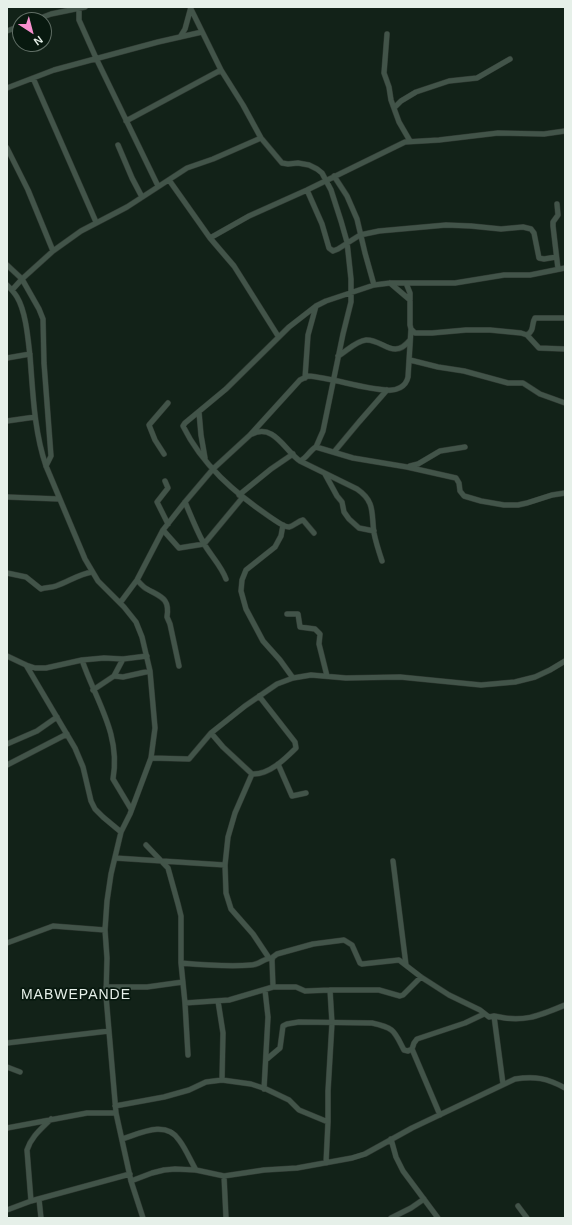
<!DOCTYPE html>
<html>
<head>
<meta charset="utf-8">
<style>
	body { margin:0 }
	#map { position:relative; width:572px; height:1225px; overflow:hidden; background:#122218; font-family:Arial,sans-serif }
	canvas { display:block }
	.frame { position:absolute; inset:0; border:8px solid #e6f0e9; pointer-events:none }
	.north { position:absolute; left:12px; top:12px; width:40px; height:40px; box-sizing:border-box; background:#08190f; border:1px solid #616f66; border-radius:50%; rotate:144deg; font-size:11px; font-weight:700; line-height:16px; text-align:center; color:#e6f0e9 }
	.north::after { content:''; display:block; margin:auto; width:14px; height:18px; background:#f790ce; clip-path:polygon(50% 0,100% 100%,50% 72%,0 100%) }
</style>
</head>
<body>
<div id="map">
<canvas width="572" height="1225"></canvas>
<div class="frame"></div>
<div class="north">N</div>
</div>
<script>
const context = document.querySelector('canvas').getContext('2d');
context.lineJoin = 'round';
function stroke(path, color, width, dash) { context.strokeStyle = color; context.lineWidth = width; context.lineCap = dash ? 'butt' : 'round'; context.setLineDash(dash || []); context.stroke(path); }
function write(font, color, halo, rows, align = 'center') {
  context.font = font + ' Arial,sans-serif'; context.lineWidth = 3.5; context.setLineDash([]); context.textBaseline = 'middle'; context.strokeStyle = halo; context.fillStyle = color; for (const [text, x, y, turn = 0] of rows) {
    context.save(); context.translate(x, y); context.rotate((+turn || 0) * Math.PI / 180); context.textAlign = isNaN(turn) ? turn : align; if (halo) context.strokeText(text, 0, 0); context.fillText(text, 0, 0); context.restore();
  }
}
const minor = new Path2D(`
	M190,7L221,70L243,105L261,138L282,163L288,164L298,163L309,165L317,169L322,173L331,190L341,221L347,242L351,279V302L343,334L323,431L316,447
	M79,8V20L96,58L158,186
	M35,20L51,14L85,7
	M7,31L20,26
	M387,34L384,73L389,87L391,100L399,122L410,141
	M180,37L185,29L191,7
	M33,78L96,222
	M7,88L54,70L158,42L202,32
	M394,108L401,101L416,92L449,81L477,78L510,59
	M126,121L221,70
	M118,145L132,178L142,197
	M7,148L28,190L53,251
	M334,176L347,196L357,219L365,253L374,285
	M169,180L210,238L234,266L278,336
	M307,190L322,224L329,248L333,251L338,249L360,235L379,231L446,225L471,226L501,229L523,227L531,229L534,233L539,258L544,259L556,257
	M557,204L558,215L553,222V226L558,269
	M210,238L249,216L307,190L405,142L439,140L498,133L544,134L565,131
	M7,265L22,279L39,309L43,319L44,363L51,456L46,466
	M390,283L410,300
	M406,283L410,293V325L411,329L415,333H432L466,330H490L521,333L527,335L539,348L565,349
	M7,285C11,289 14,292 17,297C26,312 28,339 30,356C33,393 34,431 46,466L85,559L98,581L124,607L136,622L142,637L150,671L155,728L151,758L130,814L121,832L111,874L107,901L105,930L107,958L106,996L116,1113L131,1181L143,1218
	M12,290L22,279L53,251L81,231L127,207L187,168L213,159L261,138
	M527,335C535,330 531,324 535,318H565
	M338,356C347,351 356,341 366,340C383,339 393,361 410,340
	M7,358L30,354
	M410,360L438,367L464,371L508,383H523L540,394L565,403
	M305,378L308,335L316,306
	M199,412L201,435L205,458
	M7,421L35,417
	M252,434C274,423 285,451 300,461C307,458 310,450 316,447L353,458L407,467L456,478L459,483L460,491L464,496L481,501L504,505H518L527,503L552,495L565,493
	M334,452L359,422L387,390
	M164,454L155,440L149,425L168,403
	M300,461L357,489C376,502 371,514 374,533C376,543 379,552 382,561
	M410,466L418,464L440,451L465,447
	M325,474L337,496L342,502L344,512L349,519L359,528L374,531
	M165,481L168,488L157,502L168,524
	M239,495L271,469L293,454
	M7,497L59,499
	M185,502C191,516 196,529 203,542C210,555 221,565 226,579
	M283,525L281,536L275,547L246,570L242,580L241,591L246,609L263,641L280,660L293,678
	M163,530L179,548L204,544L243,497
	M314,533L303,520C298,521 294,526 289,527C283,527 275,520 270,517C235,493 202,465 183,426L185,423L226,389L289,327L316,306L326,301L374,285L390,283H455L504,275H530L565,268
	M7,573L26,577L41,589C46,587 51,588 56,586C68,582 79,574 92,572
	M137,580C140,583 143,587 147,589C161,597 170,598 167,617L170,624L179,666
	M120,603L137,580L163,530L185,502L213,469L250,435L300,380L308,376C334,378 362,389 387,390C396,391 406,387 408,377L411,329
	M287,614H298L300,627L315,629L320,634L319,644L327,676
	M7,656L26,665L35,668H46L82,660L104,658L123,659L147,656
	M82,660C96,701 121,734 113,779L131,809
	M26,665L75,748L83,767L91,801L95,809L103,817L121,832
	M114,676L123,659
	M93,690L114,676L123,677L150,671
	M211,733L223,747L252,774C269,775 285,759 296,748L295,742L259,696
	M7,744L37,731L57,717
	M151,758L189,759L211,733L245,706L277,684L293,678L311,675L346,678L400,677L481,685L515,682L535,677L550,670L565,661
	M278,764L292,796L306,793
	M7,765L67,734
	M252,774L235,813L228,837L225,865L226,893L231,909L253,934L269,958
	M146,845L168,868L178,904L181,916V963L185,1003L188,1055
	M115,858L225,865
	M393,861L406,965
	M7,943L53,926L105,930
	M181,963C204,965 228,967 251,965C259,965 264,958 272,958
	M106,987H147L183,982
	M273,987L272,960L273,957L277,954L313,944L344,940L352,945L360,963L362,964L399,960L421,977L449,995L480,1010L489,1017L494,1016L503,1084
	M218,1001L223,1033L222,1080
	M185,1003L229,1000L273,987H296L305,991L330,990H379L400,996L403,995L421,977
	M494,1016C523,1023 539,1016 565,1005
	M7,1043L109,1031
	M267,1059L280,1048L283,1026L287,1024L299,1022L372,1023C395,1028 394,1031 404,1050L408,1051L412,1049
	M7,1067L20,1072
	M264,1089L268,1017L265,990
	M115,1106L164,1097L189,1090L206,1082L222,1080L251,1084L266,1089L289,1100L299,1110L328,1122
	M440,1115L412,1049L414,1043L417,1039L465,1023L484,1014
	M7,1128L87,1113H116
	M122,1139C141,1133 166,1120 179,1140C186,1149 190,1160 196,1170
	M391,1139L396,1157L403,1171L438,1218
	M326,1163L328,1122V1091L332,1023L330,990
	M224,1176L226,1218
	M131,1181L152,1173L164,1170L175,1169L196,1170L224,1176L264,1170L297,1168L352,1158L365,1154L412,1128L515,1079C535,1076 547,1078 565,1088
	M39,1199L41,1218
	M31,1201L27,1150C31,1137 41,1129 51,1119
	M518,1206L527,1218
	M7,1210L31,1201L130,1174
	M391,1218L411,1208L424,1199`);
const quarterNames = [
	["MABWEPANDE",76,995]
];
stroke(minor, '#2f3932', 6);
stroke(minor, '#425449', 5);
context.letterSpacing = '1px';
write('14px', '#e6f0e9', '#08190f', quarterNames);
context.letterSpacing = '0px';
</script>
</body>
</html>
